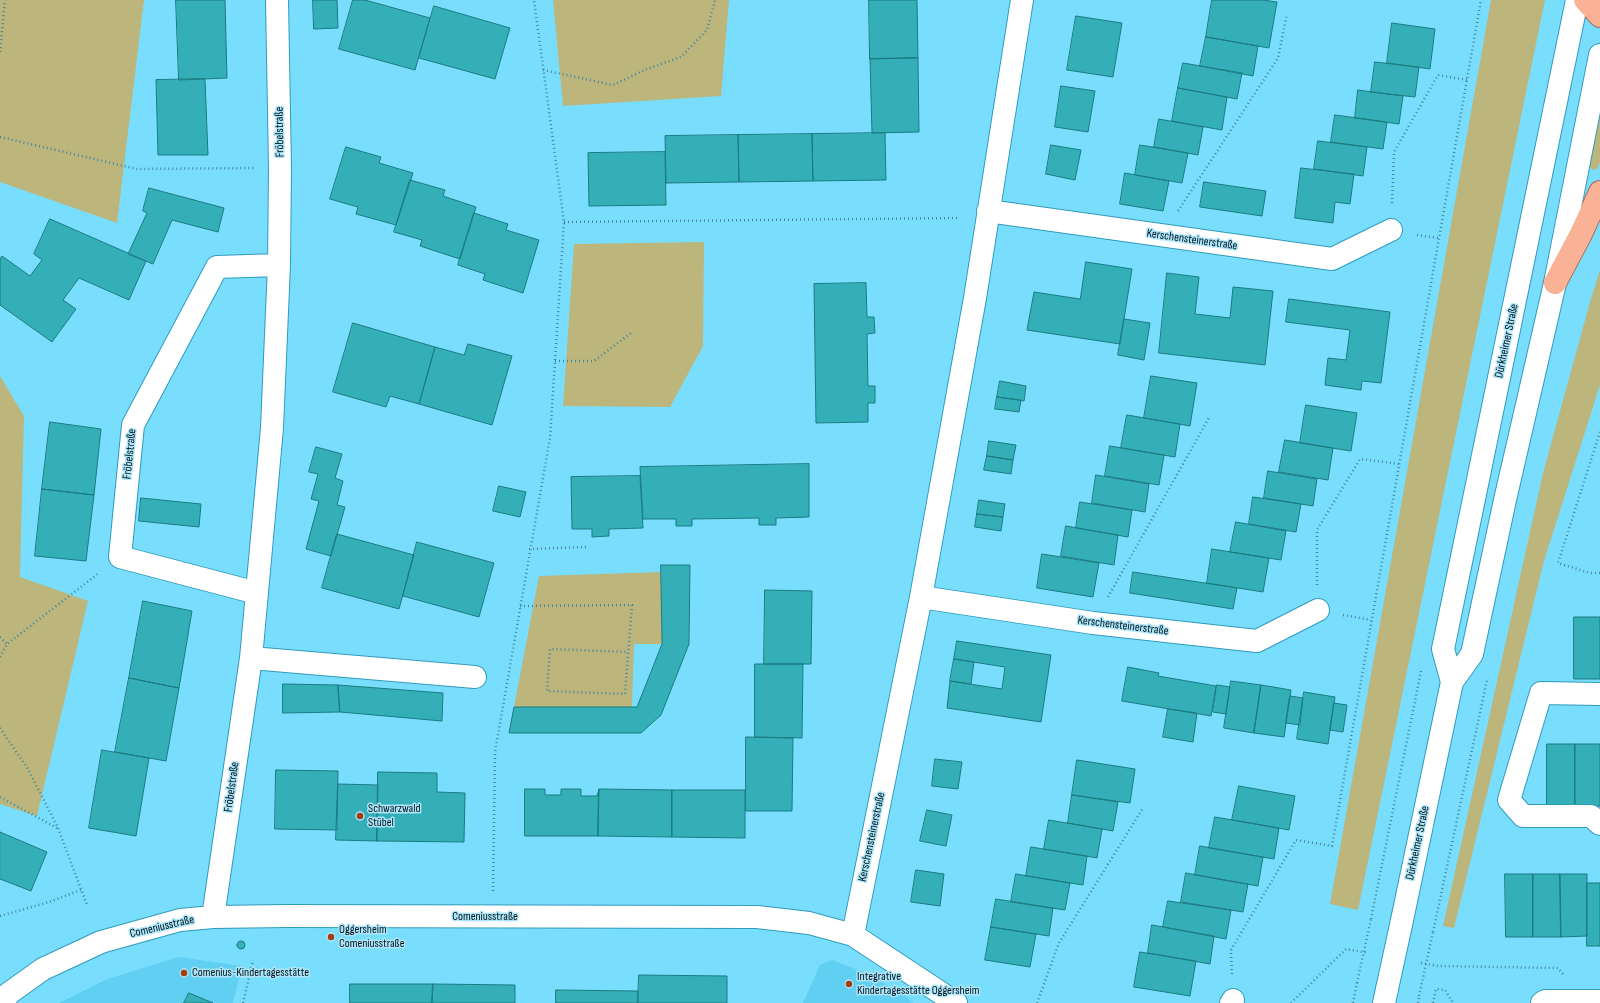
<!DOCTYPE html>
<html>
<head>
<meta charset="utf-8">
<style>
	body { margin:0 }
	canvas { display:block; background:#79defe }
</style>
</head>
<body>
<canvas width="1600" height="1003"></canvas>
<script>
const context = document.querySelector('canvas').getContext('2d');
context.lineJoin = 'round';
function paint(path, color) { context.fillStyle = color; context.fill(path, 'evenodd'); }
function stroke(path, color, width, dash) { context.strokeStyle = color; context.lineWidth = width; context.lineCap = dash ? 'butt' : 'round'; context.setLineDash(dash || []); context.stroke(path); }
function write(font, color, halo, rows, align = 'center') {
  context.font = font + ' "Sofia Sans Condensed",sans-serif'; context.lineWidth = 3; context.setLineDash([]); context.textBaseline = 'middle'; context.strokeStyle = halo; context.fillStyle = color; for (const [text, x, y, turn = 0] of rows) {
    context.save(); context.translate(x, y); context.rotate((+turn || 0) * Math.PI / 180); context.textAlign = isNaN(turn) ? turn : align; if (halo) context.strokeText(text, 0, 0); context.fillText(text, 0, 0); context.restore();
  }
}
const built = new Path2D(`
	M178,957L242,966L233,1003H59L105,980Z
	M832,960L866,973L906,996L913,1003H803L820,965Z`);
const green = new Path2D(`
	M0,0H144L117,223L0,182Z
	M553,0H729L721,96L563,106Z
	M1491,0H1545L1358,910L1330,904Z
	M1600,111V163L1597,169L1593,170L1589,166Z
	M704,242L703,346L670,407L563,406L574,244Z
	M1600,270V385L1544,561L1454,928L1443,926L1543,473L1590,302Z
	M0,376L24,416L20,577L88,601L37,816L0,804Z
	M662,572V644H634L632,707H514L539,576Z`);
const building = new Path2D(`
	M176,0H225L227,78L179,80Z
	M313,0H337L338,28L314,29Z
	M353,0H365L430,18L415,70L339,49Z
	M869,0H917L918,58L870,59Z
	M1212,0H1263L1277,2L1269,48L1206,37Z
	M434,6L510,28L495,79L419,58Z
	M1076,16L1122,23L1113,77L1067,70Z
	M1392,23L1435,29L1430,69L1387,63Z
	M1206,37L1258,46L1253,76L1200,66Z
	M918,58L919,132L872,133L870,59Z
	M1375,62L1419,67L1415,97L1371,92Z
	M1183,63L1242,73L1237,99L1178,88Z
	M205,79L208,155H158L156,80Z
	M1061,86L1095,91L1088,132L1055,127Z
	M1178,88L1227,97L1222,130L1172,121Z
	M1358,90L1403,96L1399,124L1355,118Z
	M1335,115L1387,122L1383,149L1331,142Z
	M1159,119L1203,127L1198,155L1154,147Z
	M885,133L886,180L813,181L812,134Z
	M812,134L813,181L739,182L738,135Z
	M738,135L739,182L666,183L665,136Z
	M1318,141L1367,147L1363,176L1314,169Z
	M1051,145L1081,150L1075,180L1046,174Z
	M1140,145L1188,153L1182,183L1135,175Z
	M346,147L381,157L379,163L413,173L396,225L356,214L358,207L330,199Z
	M665,152L666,205L589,206L588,153Z
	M1301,168L1354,174L1350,204L1335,202L1333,223L1295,218Z
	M1125,173L1169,181L1163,211L1120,204Z
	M410,180L445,190L443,196L476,207L460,259L420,246L422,240L394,232Z
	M1204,182L1266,191L1262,216L1200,207Z
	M149,188L224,208L218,232L172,220L153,264L128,254L147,213L143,211Z
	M474,213L508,224L506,230L539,240L523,293L483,280L485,274L458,265Z
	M50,219L146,261L129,300L79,278L63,300L76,309L52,342L0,305V259L2,256L30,276L42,260L34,254Z
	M1086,262L1132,269L1120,344L1027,330L1034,292L1080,299Z
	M1167,273L1199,277L1195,314L1230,318L1233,287L1273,291L1265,365L1159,353Z
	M866,283L867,317H874L875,333L867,334L868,386H875V403H868V422L816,423L814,284Z
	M1289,299L1390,312L1381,383L1362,381L1361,390L1325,385L1328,358L1346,360L1350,330L1286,322Z
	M1124,319L1150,323L1144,360L1118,355Z
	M353,323L435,347L419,404L390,396L386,407L333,392Z
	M468,344L512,356L492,425L419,404L435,347L464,355Z
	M1151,376L1197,383L1190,426L1144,418Z
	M1000,381L1026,386L1024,401L997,397Z
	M997,397L1021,400L1019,412L995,409Z
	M1306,405L1357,413L1351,451L1300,443Z
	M1127,415L1180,424L1175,457L1121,448Z
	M50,422L101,429L94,495L42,489Z
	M1285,440L1333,448L1328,480L1279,472Z
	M989,441L1016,445L1013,460L987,456Z
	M1110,446L1164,455L1159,485L1105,476Z
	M316,447L342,454L335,478L343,481L337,505L345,507L331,556L306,549L319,501L311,499L318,474L309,472Z
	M987,456L1013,460L1011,474L984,470Z
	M809,464V517L776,518V525H759V518L692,519V526H676V519H643L640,467Z
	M1268,471L1317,479L1313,506L1264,498Z
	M1096,475L1149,484L1145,512L1092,503Z
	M640,476L643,528L609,529V536L592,537V529H572L571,477Z
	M499,486L526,492L520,517L493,511Z
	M42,489L94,495L86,561L35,556Z
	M1253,497L1301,504L1296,532L1249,524Z
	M141,498L201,504L199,527L139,521Z
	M979,500L1005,504L1003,517L977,514Z
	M1080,502L1132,510L1128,537L1076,528Z
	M977,514L1003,517L1001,531L975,527Z
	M1236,522L1286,531L1281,560L1230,552Z
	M1066,526L1118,535L1114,565L1061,556Z
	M337,534L414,555L399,609L322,588Z
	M417,542L494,563L479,617L403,596Z
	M1212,549L1269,558L1263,592L1207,583Z
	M1042,554L1099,563L1093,597L1037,588Z
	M661,565H690L689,644L661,715L641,733H509L514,707H637L662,644Z
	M1133,572L1237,588L1233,609L1130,593Z
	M765,590L812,591L811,664H764Z
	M143,601L192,611L179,688L129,678Z
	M1574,617H1600V679H1574Z
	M957,641L1051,655L1041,722L947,708L950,681L1002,689L1005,667L954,659Z
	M954,659L974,662L971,684L950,681Z
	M755,664H803L802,738L755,737Z
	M1128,667L1159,673L1158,676L1216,686L1211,716L1122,701Z
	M129,678L179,688L166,761L115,752Z
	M1231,681L1261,685L1254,733L1224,728Z
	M283,684L338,685L340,712L283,713Z
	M338,685L443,693L442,721L340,712Z
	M1217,685L1230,687L1226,714L1213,712Z
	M1261,685L1291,690L1284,737L1254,733Z
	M1304,692L1335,697L1328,744L1297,739Z
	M1290,696L1303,698L1300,725L1286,723Z
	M1334,703L1347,705L1343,732L1330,730Z
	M1168,709L1197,713L1193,742L1163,737Z
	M746,737L793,738L792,811H746Z
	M1547,744H1575V806H1547Z
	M1575,744H1600V806H1575Z
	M102,750L149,758L136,836L89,828Z
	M935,759L962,762L958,789L932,786Z
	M1077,760L1135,769L1130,803L1072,795Z
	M276,770L338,771L337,830L275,829Z
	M378,772L437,773V792L465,793L464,842L377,841Z
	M338,784L378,785L377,841L336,840Z
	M1239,786L1295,796L1289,830L1232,820Z
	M525,789H545V795H561V789H581V796H597L599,789L598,836H525Z
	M599,789L672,790V837L598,836Z
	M672,790H745V838L672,837Z
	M1072,795L1118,802L1113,831L1068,823Z
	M927,810L952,815L946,846L920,841Z
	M1215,817L1279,828L1274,859L1209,848Z
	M1049,820L1102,829L1097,858L1044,849Z
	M0,832L47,852L31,891L0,879Z
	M1200,846L1263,857L1258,886L1195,875Z
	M1031,847L1087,856L1083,885L1026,876Z
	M916,870L944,874L940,906L911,902Z
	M1186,873L1248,884L1243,912L1181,902Z
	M1016,874L1070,883L1065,910L1011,902Z
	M1505,874H1533V937H1506Z
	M1533,874H1560L1561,937H1533Z
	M1560,874H1587V936L1561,937Z
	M1587,883H1600V946H1587Z
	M996,899L1053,908L1049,936L991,927Z
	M1168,901L1231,910L1226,939L1163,927Z
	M1152,925L1214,936L1210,964L1148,953Z
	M991,927L1036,934L1030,967L985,960Z
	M237 945a4 4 0 1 1 8 0a4 4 0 1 1-8 0Z
	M1140,952L1196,961L1190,996L1134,987Z
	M639,975L727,976V1003H638Z
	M350,984H433L432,1003H350Z
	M433,984L515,985V1003H432Z
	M556,990L638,991V1003H556Z
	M189,993L213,1003H184Z`);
const path = new Path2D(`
	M0,52L5,0
	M543,70L613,85L647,69L681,57L707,30L715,0
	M0,137L137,169L254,168
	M1392,203L1394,152L1438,75L1467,80
	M1178,211L1278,58L1287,14
	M564,222L960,218
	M1417,235L1439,238
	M555,361H594L631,333
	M1600,432L1558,563L1590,573H1600
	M529,549L586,547
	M1317,585V530L1360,459L1400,464
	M1108,597L1210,416
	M520,606L632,605L625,694L547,691L550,649L628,652
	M1343,615L1371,620
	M0,637L7,644
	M0,657L7,644L99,573
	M0,728L28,769L58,828L87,905
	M0,797L57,828
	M493,891L495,752L550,438L564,222L534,0
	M0,916L49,902L81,890
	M1371,919L1421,671
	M1433,932L1487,680
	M1421,963L1438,966L1558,968L1563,974
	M1232,974L1231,950L1296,840L1332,846L1481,0
	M243,1003L253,960
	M1037,1003L1059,943L1143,808
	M1291,1003L1346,949L1368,953
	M1353,1003L1357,983
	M1418,1003L1419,996
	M1433,1003L1436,989L1445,990L1453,1003`);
const minor = new Path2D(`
	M988,211L1332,259L1391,230
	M257,593L120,557L133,425L217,267L279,265
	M921,597L1093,623L1257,641L1318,610
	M251,658L475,677
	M1600,694L1541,693L1509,800L1523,816H1591L1600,824
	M213,917L251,658L272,428L279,265L280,168L277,0
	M853,935L921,597L975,298L1022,0
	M4,1003L8,994L43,969L101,942L180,920L213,917L286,916L757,917L809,923L853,935L956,1003
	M1231,1003L1233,1000
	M1542,1003L1545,1001H1600`);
const tertiary = new Path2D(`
	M1452,682L1443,649L1577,0
	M1401,925L1452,682L1472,654L1505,500L1555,283L1600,55
	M1384,1003L1387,989`);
const trunk = new Path2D(`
	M1585,0L1600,16
	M1555,283L1581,234L1600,192`);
const pathBridge = new Path2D(`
	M1357,983L1371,919
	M1419,996L1433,932`);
const tertiaryBridge = new Path2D(`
	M1387,989L1401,925`);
const markers = [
	[360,816,4,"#a33e0e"],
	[331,937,4,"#a33e0e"],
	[184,973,4,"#a33e0e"],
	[849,984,4,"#a33e0e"]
];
const streetNames = [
	["Fröbelstraße",280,132,-91],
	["Kerschensteinerstraße",1192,240,8],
	["Dürkheimer Straße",1507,341,-78],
	["Fröbelstraße",130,454,-84],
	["Kerschensteinerstraße",1123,626,7],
	["Fröbelstraße",232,787,-82],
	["Kerschensteinerstraße",872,837,-78],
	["Dürkheimer Straße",1418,843,-78],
	["Comeniusstraße",485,917],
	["Comeniusstraße",162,927,-13]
];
const poiNames = [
	["Schwarzwald",368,809],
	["Stübel",368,823],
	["Oggersheim",339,930],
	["Comeniusstraße",339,944],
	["Comenius-Kindertagesstätte",192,973],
	["Integrative",857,977],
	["Kindertagesstätte Oggersheim",857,991]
];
paint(built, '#61cff2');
paint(green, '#bcb57c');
paint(building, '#35afb7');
stroke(building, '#1b7b81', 1);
stroke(minor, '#309bba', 24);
stroke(tertiary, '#309bba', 24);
stroke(trunk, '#a26f5b', 24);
stroke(path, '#45879d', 2.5, [1, 3]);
stroke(minor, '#fff', 22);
stroke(tertiary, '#fff', 22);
stroke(trunk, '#fab297', 22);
stroke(tertiaryBridge, '#309bba', 24, []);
stroke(pathBridge, '#45879d', 2.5, [1, 3]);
stroke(tertiaryBridge, '#fff', 22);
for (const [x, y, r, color] of markers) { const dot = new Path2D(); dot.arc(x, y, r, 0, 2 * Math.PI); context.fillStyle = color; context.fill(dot); stroke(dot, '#aee5f9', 1.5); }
write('12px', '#01151c', '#aee5f9', streetNames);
write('12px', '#01151c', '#aee5f9', poiNames, 'left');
</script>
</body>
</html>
